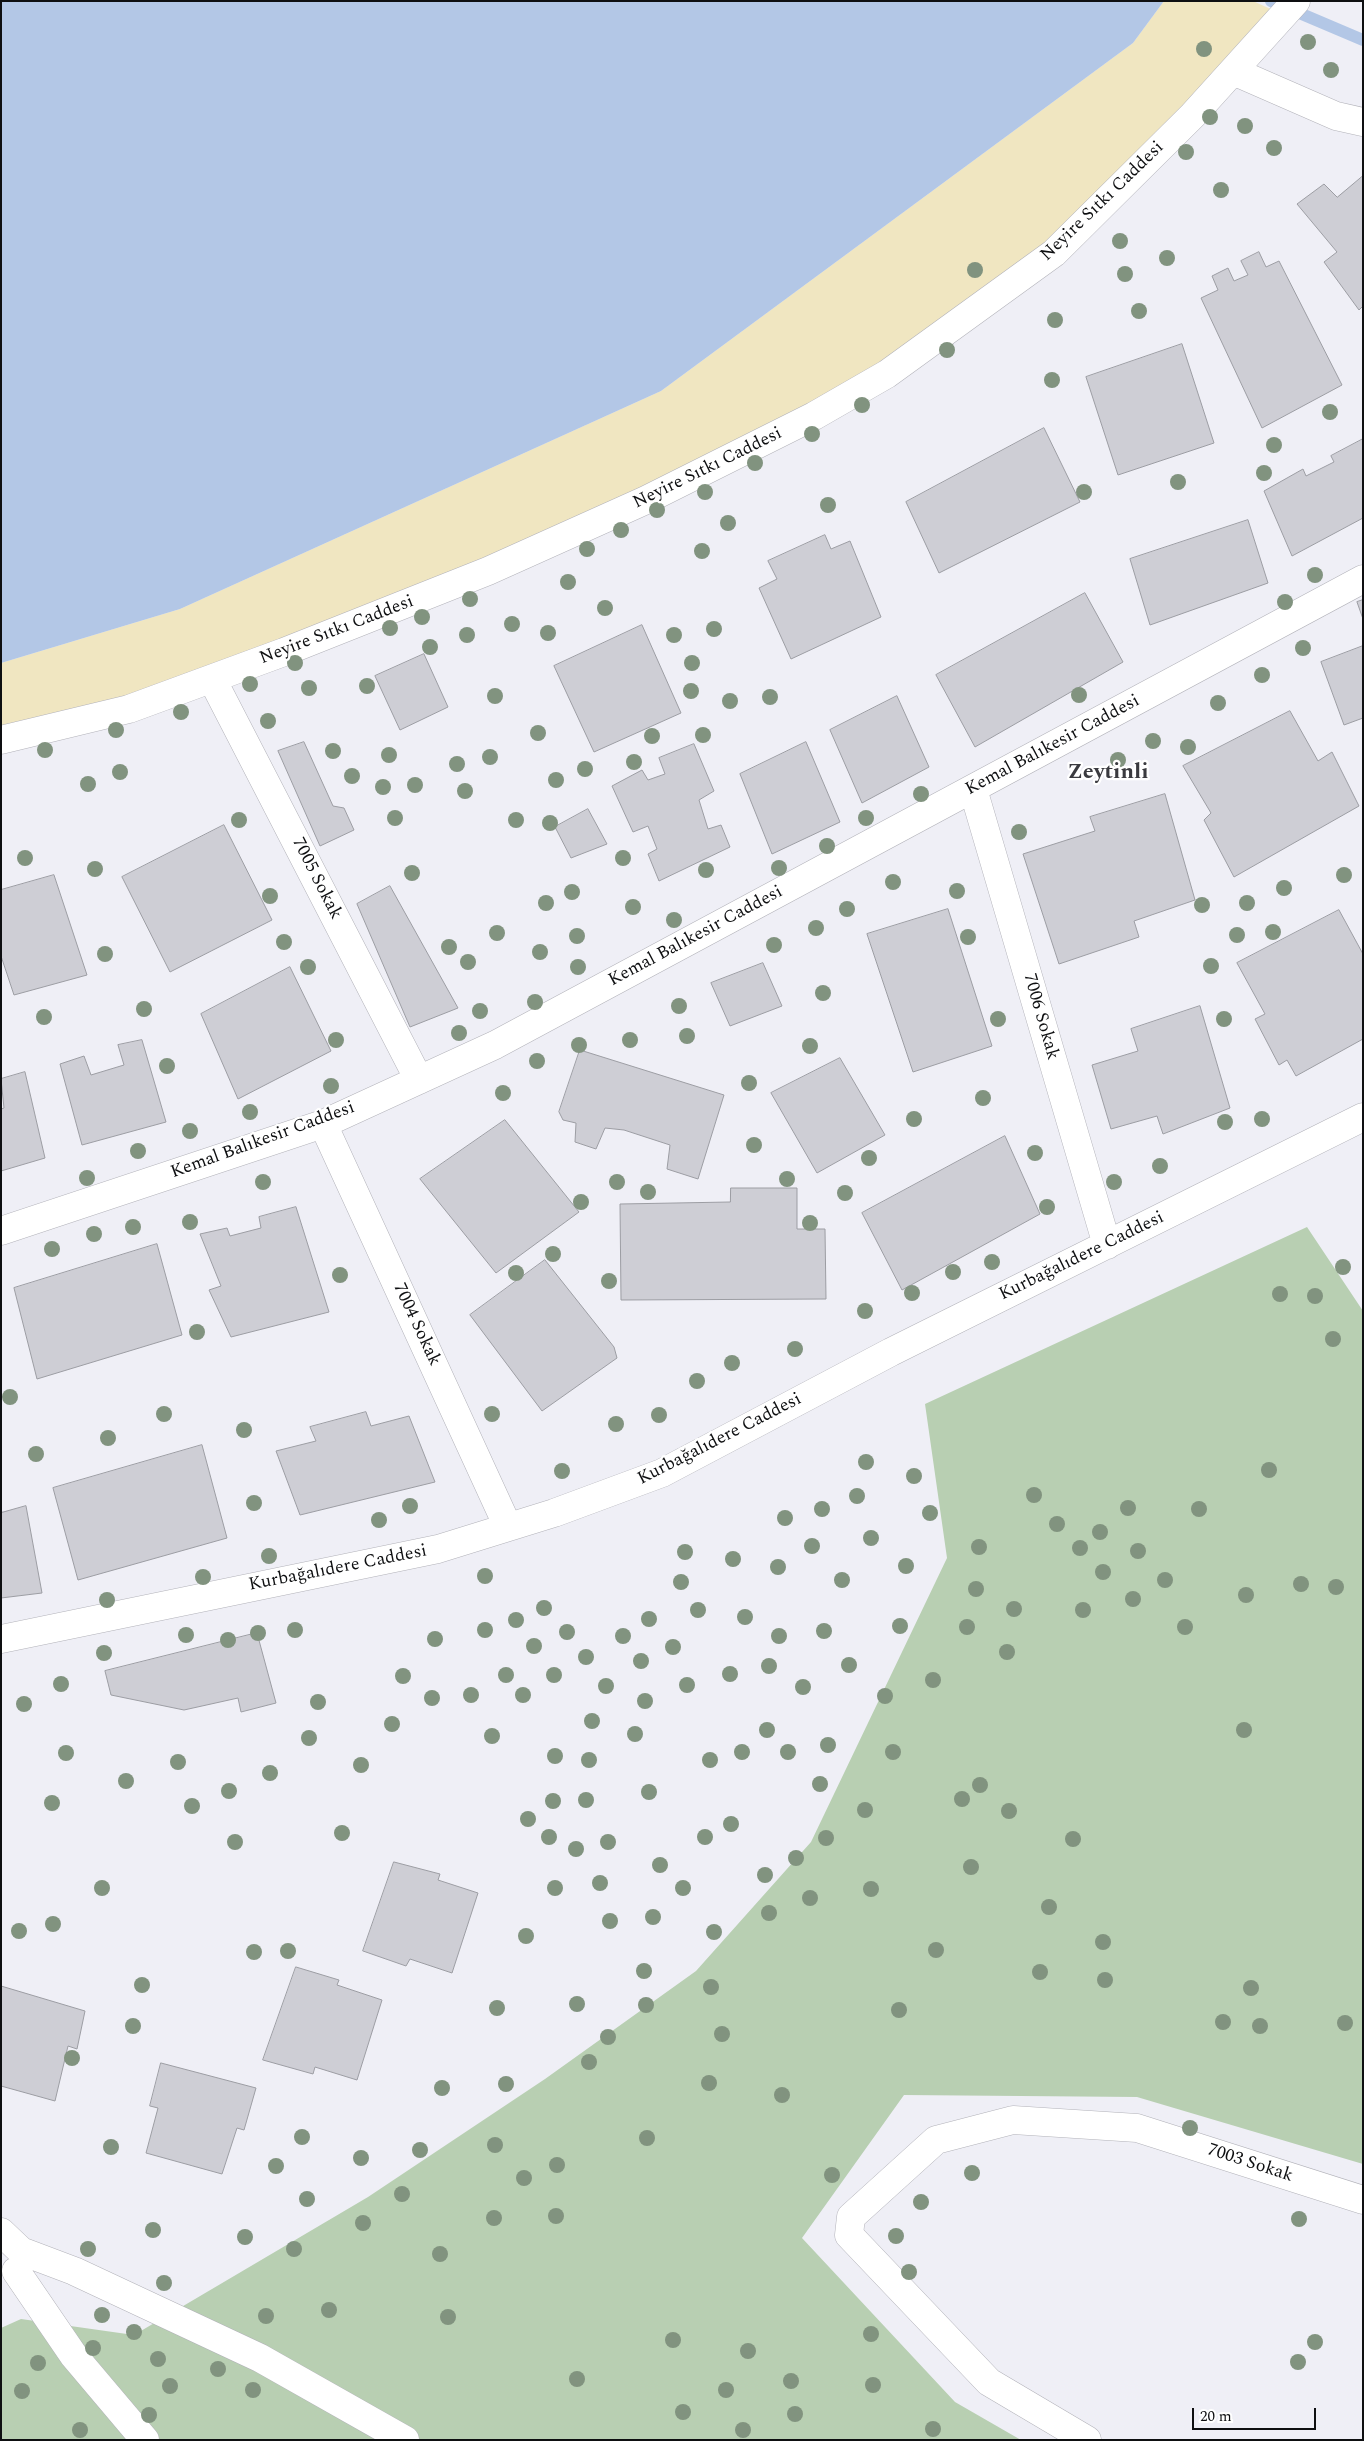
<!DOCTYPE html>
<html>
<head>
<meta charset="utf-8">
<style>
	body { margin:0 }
	#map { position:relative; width:1364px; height:2441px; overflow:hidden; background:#efeff6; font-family:Spectral,serif }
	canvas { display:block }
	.frame { position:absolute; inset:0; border:2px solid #0e0f11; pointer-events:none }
	.scale { position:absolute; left:1192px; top:2408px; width:124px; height:22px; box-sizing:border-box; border:2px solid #0e0f11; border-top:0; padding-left:6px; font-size:15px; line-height:18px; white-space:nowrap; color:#0e0f11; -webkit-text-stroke:4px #fff; paint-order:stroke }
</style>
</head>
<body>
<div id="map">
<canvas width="1364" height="2441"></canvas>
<div class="frame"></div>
<div class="scale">20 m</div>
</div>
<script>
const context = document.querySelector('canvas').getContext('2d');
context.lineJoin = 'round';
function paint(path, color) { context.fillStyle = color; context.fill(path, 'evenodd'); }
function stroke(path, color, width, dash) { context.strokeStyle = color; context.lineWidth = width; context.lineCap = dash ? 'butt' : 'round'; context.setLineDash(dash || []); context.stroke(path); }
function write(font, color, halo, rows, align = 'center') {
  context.font = font + ' Spectral,serif'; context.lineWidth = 4.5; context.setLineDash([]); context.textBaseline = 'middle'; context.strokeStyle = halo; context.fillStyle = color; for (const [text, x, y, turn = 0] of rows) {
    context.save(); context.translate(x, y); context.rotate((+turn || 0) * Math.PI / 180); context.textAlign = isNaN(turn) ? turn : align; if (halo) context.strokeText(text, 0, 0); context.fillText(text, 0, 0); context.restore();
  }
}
const green = new Path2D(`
	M1307,1227L1363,1311V2164L1137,2097L904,2095L802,2238L955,2402L1021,2440H1V2328L21,2319L134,2335L368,2197L545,2079L696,1971L811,1842L947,1558L925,1404Z`);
const sand = new Path2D(`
	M1164,1H1253L1277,12L1054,253L887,374L488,571L1,740V663L180,609L661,391L1133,43Z`);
const water = new Path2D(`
	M1,1H1164L1133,43L661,391L180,609L1,663Z`);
const stream = new Path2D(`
	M1271,1L1363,40`);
const building = new Path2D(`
	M1363,176V306L1359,310L1324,262L1337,252L1297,204L1324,184L1337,197Z
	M1259,252L1266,267L1279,261L1342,385L1262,428L1201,298L1218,290L1212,276L1228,268L1234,281L1248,275L1241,261Z
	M1182,344L1214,443L1118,475L1086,377Z
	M1044,428L1080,502L939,573L906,502Z
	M1363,439V518L1292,556L1264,491L1303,469L1306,476L1334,462L1331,456Z
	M1248,520L1268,583L1150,625L1130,559Z
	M825,535L831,549L850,541L881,617L791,659L759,588L777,579L768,561Z
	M1085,593L1123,662L975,747L936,675Z
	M1363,600V619L1357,602Z
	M642,625L681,713L594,752L554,666Z
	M1363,646V718L1344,725L1321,662Z
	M424,654L448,707L400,730L375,676Z
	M897,696L929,767L862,803L830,730Z
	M1290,711L1318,761L1332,752L1359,806L1234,877L1204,820L1211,813L1183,766Z
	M304,742L333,806L344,808L354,830L320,846L278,751Z
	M806,742L840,822L772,854L740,774Z
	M694,744L714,791L699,800L708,829L721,825L730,847L659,881L648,854L657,849L648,826L633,832L612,786L642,770L648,780L665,774L659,758Z
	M1165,794L1195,900L1134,921L1139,937L1059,964L1023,854L1095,831L1090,817Z
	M588,809L607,844L571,858L555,827Z
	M224,825L272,920L170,972L122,877Z
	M54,875L87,975L14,995L1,956V890Z
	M390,886L458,1008L410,1027L357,904Z
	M948,909L992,1046L913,1072L867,934Z
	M1339,910L1363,954V1039L1296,1076L1287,1060L1279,1065L1255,1019L1265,1014L1237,963Z
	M763,963L782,1006L730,1026L711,983Z
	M290,967L331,1051L238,1099L201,1014Z
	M1200,1006L1230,1108L1163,1134L1157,1116L1111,1129L1092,1065L1138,1051L1131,1029Z
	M142,1040L166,1122L82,1145L60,1064L84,1056L91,1075L124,1065L118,1045Z
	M580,1050L724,1095L698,1179L667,1169L670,1145L624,1130L605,1128L596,1149L575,1142L576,1123L563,1120L559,1112Z
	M840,1058L885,1135L817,1173L771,1093Z
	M25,1072L45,1158L1,1171V1109L4,1108L1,1079Z
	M505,1120L579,1212L496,1273L420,1179Z
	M1005,1136L1040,1214L902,1290L862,1213Z
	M731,1188H797V1229H825L826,1299L621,1300L620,1204L730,1202Z
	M296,1207L329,1312L231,1337L209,1290L221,1286L200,1234L227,1228L230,1236L261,1228L259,1217Z
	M157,1244L182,1335L37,1379L14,1288Z
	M545,1260L614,1347L617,1358L542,1411L470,1315Z
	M366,1412L371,1426L409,1416L435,1482L300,1515L276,1451L316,1441L310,1427Z
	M202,1445L227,1538L78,1580L53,1488Z
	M26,1506L42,1593L1,1598V1510L2,1512Z
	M257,1633L276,1703L241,1712L238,1698L184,1710L111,1695L105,1671Z
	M394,1862L440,1874L438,1880L478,1893L452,1973L410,1959L406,1966L363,1951Z
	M296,1967L339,1980L337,1985L382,2000L357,2080L315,2067L313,2074L263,2060Z
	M1,1986L85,2011L77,2049L68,2046L55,2101L1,2086Z
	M161,2063L256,2088L244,2130L237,2128L222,2174L146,2153L158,2108L150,2106Z`);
const minor = new Path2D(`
	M1233,71L1336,116L1363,122
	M212,679L419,1080
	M1,740L129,709L284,652L488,571L646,500L814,416L887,374L1054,253L1193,115L1296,1
	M973,789L1107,1245
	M323,1124L508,1527
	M1,1231L323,1124L495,1045L1363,579
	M1,1639L438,1549L554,1513L662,1473L891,1352L1363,1117
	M1,2232L21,2251L74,2271L260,2358L405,2440
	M16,2271L74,2356L145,2440
	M1087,2440L989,2382L849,2235L851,2217L936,2140L1013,2120L1137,2128L1363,2200`);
const trees = [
	[1308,42],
	[1204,49],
	[1331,70],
	[1210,117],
	[1245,126],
	[1274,148],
	[1186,152],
	[1221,190],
	[1120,241],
	[1167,258],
	[975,270],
	[1125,274],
	[1139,311],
	[1055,320],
	[947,350],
	[1052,380],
	[862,405],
	[1330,412],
	[812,434],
	[1274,445],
	[755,463],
	[1264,473],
	[1178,482],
	[705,492],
	[1084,492],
	[828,505],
	[657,510],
	[728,523],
	[621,530],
	[587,549],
	[702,551],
	[1315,575],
	[568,582],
	[470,599],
	[1285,602],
	[605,608],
	[422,617],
	[512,624],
	[390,628],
	[714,629],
	[548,633],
	[467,635],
	[674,635],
	[430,647],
	[1303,648],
	[295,663],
	[692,663],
	[1262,675],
	[250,684],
	[367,686],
	[309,688],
	[691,691],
	[1079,695],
	[495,696],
	[770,697],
	[730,701],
	[1218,703],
	[181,712],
	[268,721],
	[116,730],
	[538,733],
	[703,735],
	[652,736],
	[1153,741],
	[1188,747],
	[45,750],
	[333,751],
	[389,755],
	[490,757],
	[1118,760],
	[634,762],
	[457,764],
	[585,769],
	[120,772],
	[352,776],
	[556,780],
	[88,784],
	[415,785],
	[383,787],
	[465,791],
	[921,794],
	[395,818],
	[866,818],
	[239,820],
	[516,820],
	[550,823],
	[1019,832],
	[827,846],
	[25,858],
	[623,858],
	[779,868],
	[95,869],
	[706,870],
	[412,873],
	[1344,875],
	[893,882],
	[1284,888],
	[957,891],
	[572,892],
	[270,896],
	[546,903],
	[1247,903],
	[1202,905],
	[633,907],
	[847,909],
	[674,920],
	[816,928],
	[1273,932],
	[497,933],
	[1237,935],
	[577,936],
	[968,937],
	[284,942],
	[774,945],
	[449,947],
	[540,952],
	[105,954],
	[468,962],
	[1211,966],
	[308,967],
	[578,967],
	[823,993],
	[535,1002],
	[679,1006],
	[144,1009],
	[480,1011],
	[44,1017],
	[998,1019],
	[1224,1019],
	[459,1033],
	[687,1036],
	[336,1040],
	[630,1040],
	[579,1045],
	[810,1046],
	[537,1061],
	[167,1066],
	[749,1083],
	[331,1086],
	[503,1093],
	[983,1098],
	[250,1112],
	[914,1119],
	[1262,1119],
	[1225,1122],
	[190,1131],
	[754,1145],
	[138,1151],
	[1035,1153],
	[869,1158],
	[1160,1166],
	[87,1178],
	[787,1179],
	[263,1182],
	[617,1182],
	[1114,1182],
	[648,1192],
	[845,1193],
	[581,1202],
	[1047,1207],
	[190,1222],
	[810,1223],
	[133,1227],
	[94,1234],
	[52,1249],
	[553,1254],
	[992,1262],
	[1343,1267],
	[953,1272],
	[516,1273],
	[340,1275],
	[609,1281],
	[912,1293],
	[1280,1294],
	[1315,1296],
	[865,1311],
	[197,1332],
	[1333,1339],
	[795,1349],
	[732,1363],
	[697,1381],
	[10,1397],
	[164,1414],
	[492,1414],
	[659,1415],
	[616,1424],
	[244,1430],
	[108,1438],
	[36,1454],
	[866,1462],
	[1269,1470],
	[562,1471],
	[914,1476],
	[1034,1495],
	[857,1496],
	[254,1503],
	[410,1506],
	[1128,1508],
	[822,1509],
	[1199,1509],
	[930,1513],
	[785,1518],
	[379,1520],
	[1057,1524],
	[1100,1532],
	[871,1538],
	[812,1546],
	[979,1547],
	[1080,1548],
	[1138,1551],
	[685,1552],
	[269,1556],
	[733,1559],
	[906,1566],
	[778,1567],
	[1103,1572],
	[485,1576],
	[203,1577],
	[842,1580],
	[1165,1580],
	[681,1582],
	[1301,1584],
	[1336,1587],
	[976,1589],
	[1246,1595],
	[1133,1599],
	[107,1600],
	[544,1608],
	[1014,1609],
	[698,1610],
	[1083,1610],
	[745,1617],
	[649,1619],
	[516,1620],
	[900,1626],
	[967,1627],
	[1185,1627],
	[295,1630],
	[485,1630],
	[824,1631],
	[567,1632],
	[258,1633],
	[186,1635],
	[623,1636],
	[779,1636],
	[435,1639],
	[228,1640],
	[534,1646],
	[673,1647],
	[1007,1652],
	[104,1653],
	[586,1657],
	[641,1661],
	[849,1665],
	[769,1666],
	[730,1674],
	[506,1675],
	[554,1675],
	[403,1676],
	[933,1680],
	[61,1684],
	[687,1685],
	[606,1686],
	[803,1687],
	[471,1695],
	[523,1695],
	[885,1696],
	[432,1698],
	[645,1701],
	[318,1702],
	[24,1704],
	[592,1721],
	[392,1724],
	[767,1730],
	[1244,1730],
	[635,1734],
	[492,1736],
	[309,1738],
	[828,1745],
	[742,1752],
	[788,1752],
	[893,1752],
	[66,1753],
	[555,1756],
	[589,1760],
	[710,1760],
	[178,1762],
	[361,1765],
	[270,1773],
	[126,1781],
	[820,1784],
	[980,1785],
	[229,1791],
	[649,1792],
	[962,1799],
	[586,1800],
	[553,1801],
	[52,1803],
	[192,1806],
	[865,1810],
	[1009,1811],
	[528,1819],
	[731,1824],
	[342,1833],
	[549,1837],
	[705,1837],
	[826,1838],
	[1073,1839],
	[235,1842],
	[608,1842],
	[576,1849],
	[796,1858],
	[660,1865],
	[971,1867],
	[765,1875],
	[600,1883],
	[102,1888],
	[555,1888],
	[683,1888],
	[871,1889],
	[810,1898],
	[1049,1907],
	[769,1913],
	[653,1917],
	[610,1921],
	[53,1924],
	[19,1931],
	[714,1932],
	[526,1936],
	[1103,1942],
	[936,1950],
	[288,1951],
	[254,1952],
	[644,1971],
	[1040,1972],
	[1105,1980],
	[142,1985],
	[711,1987],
	[1251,1988],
	[577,2004],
	[646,2005],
	[497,2008],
	[899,2010],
	[1223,2022],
	[1345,2023],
	[133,2026],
	[1260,2026],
	[722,2034],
	[608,2037],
	[72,2058],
	[589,2062],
	[709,2083],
	[506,2084],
	[442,2088],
	[782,2095],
	[1190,2128],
	[302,2137],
	[647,2138],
	[495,2145],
	[111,2147],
	[420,2150],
	[361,2158],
	[557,2165],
	[276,2166],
	[972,2173],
	[832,2175],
	[524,2178],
	[402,2194],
	[307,2199],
	[921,2202],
	[556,2216],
	[494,2218],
	[1299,2219],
	[363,2223],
	[153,2230],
	[896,2236],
	[245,2237],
	[88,2249],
	[294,2249],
	[440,2254],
	[909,2272],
	[164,2283],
	[329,2310],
	[102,2315],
	[266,2316],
	[448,2317],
	[134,2332],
	[871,2334],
	[673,2340],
	[1315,2342],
	[93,2348],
	[748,2351],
	[158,2359],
	[1298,2362],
	[38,2363],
	[218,2369],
	[577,2379],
	[791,2381],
	[873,2385],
	[170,2386],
	[253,2390],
	[726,2390],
	[22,2391],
	[683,2412],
	[795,2414],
	[149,2415],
	[933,2429],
	[80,2430],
	[743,2430]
];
const streetNames = [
	["Neyire Sıtkı Caddesi",1103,202,-44],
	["Neyire Sıtkı Caddesi",708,469,-26],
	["Neyire Sıtkı Caddesi",337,631,-21],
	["Kemal Balıkesir Caddesi",1053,746,-28],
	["7005 Sokak",316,879,63],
	["Kemal Balıkesir Caddesi",696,937,-28],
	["7006 Sokak",1040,1017,74],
	["Kemal Balıkesir Caddesi",263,1141,-20],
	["Kurbağalıdere Caddesi",1082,1257,-26],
	["7004 Sokak",416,1325,65],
	["Kurbağalıdere Caddesi",720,1440,-27],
	["Kurbağalıdere Caddesi",338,1569,-11],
	["7003 Sokak",1250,2164,18]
];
const districtNames = [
	["Zeytinli",1108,774]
];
paint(green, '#b8cfb2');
paint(sand, '#f0e6c1');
paint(water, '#b3c7e6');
stroke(stream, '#b3c7e6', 12);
paint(building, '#ceced5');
stroke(building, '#9c9da3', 1);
stroke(minor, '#b2b2b9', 29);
stroke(minor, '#fff', 28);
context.fillStyle = '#81937f';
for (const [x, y] of trees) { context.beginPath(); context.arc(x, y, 8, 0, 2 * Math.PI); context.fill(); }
write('18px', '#0e0f11', '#fff', streetNames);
write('bold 22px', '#3a3a3f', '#fff', districtNames);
</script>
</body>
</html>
